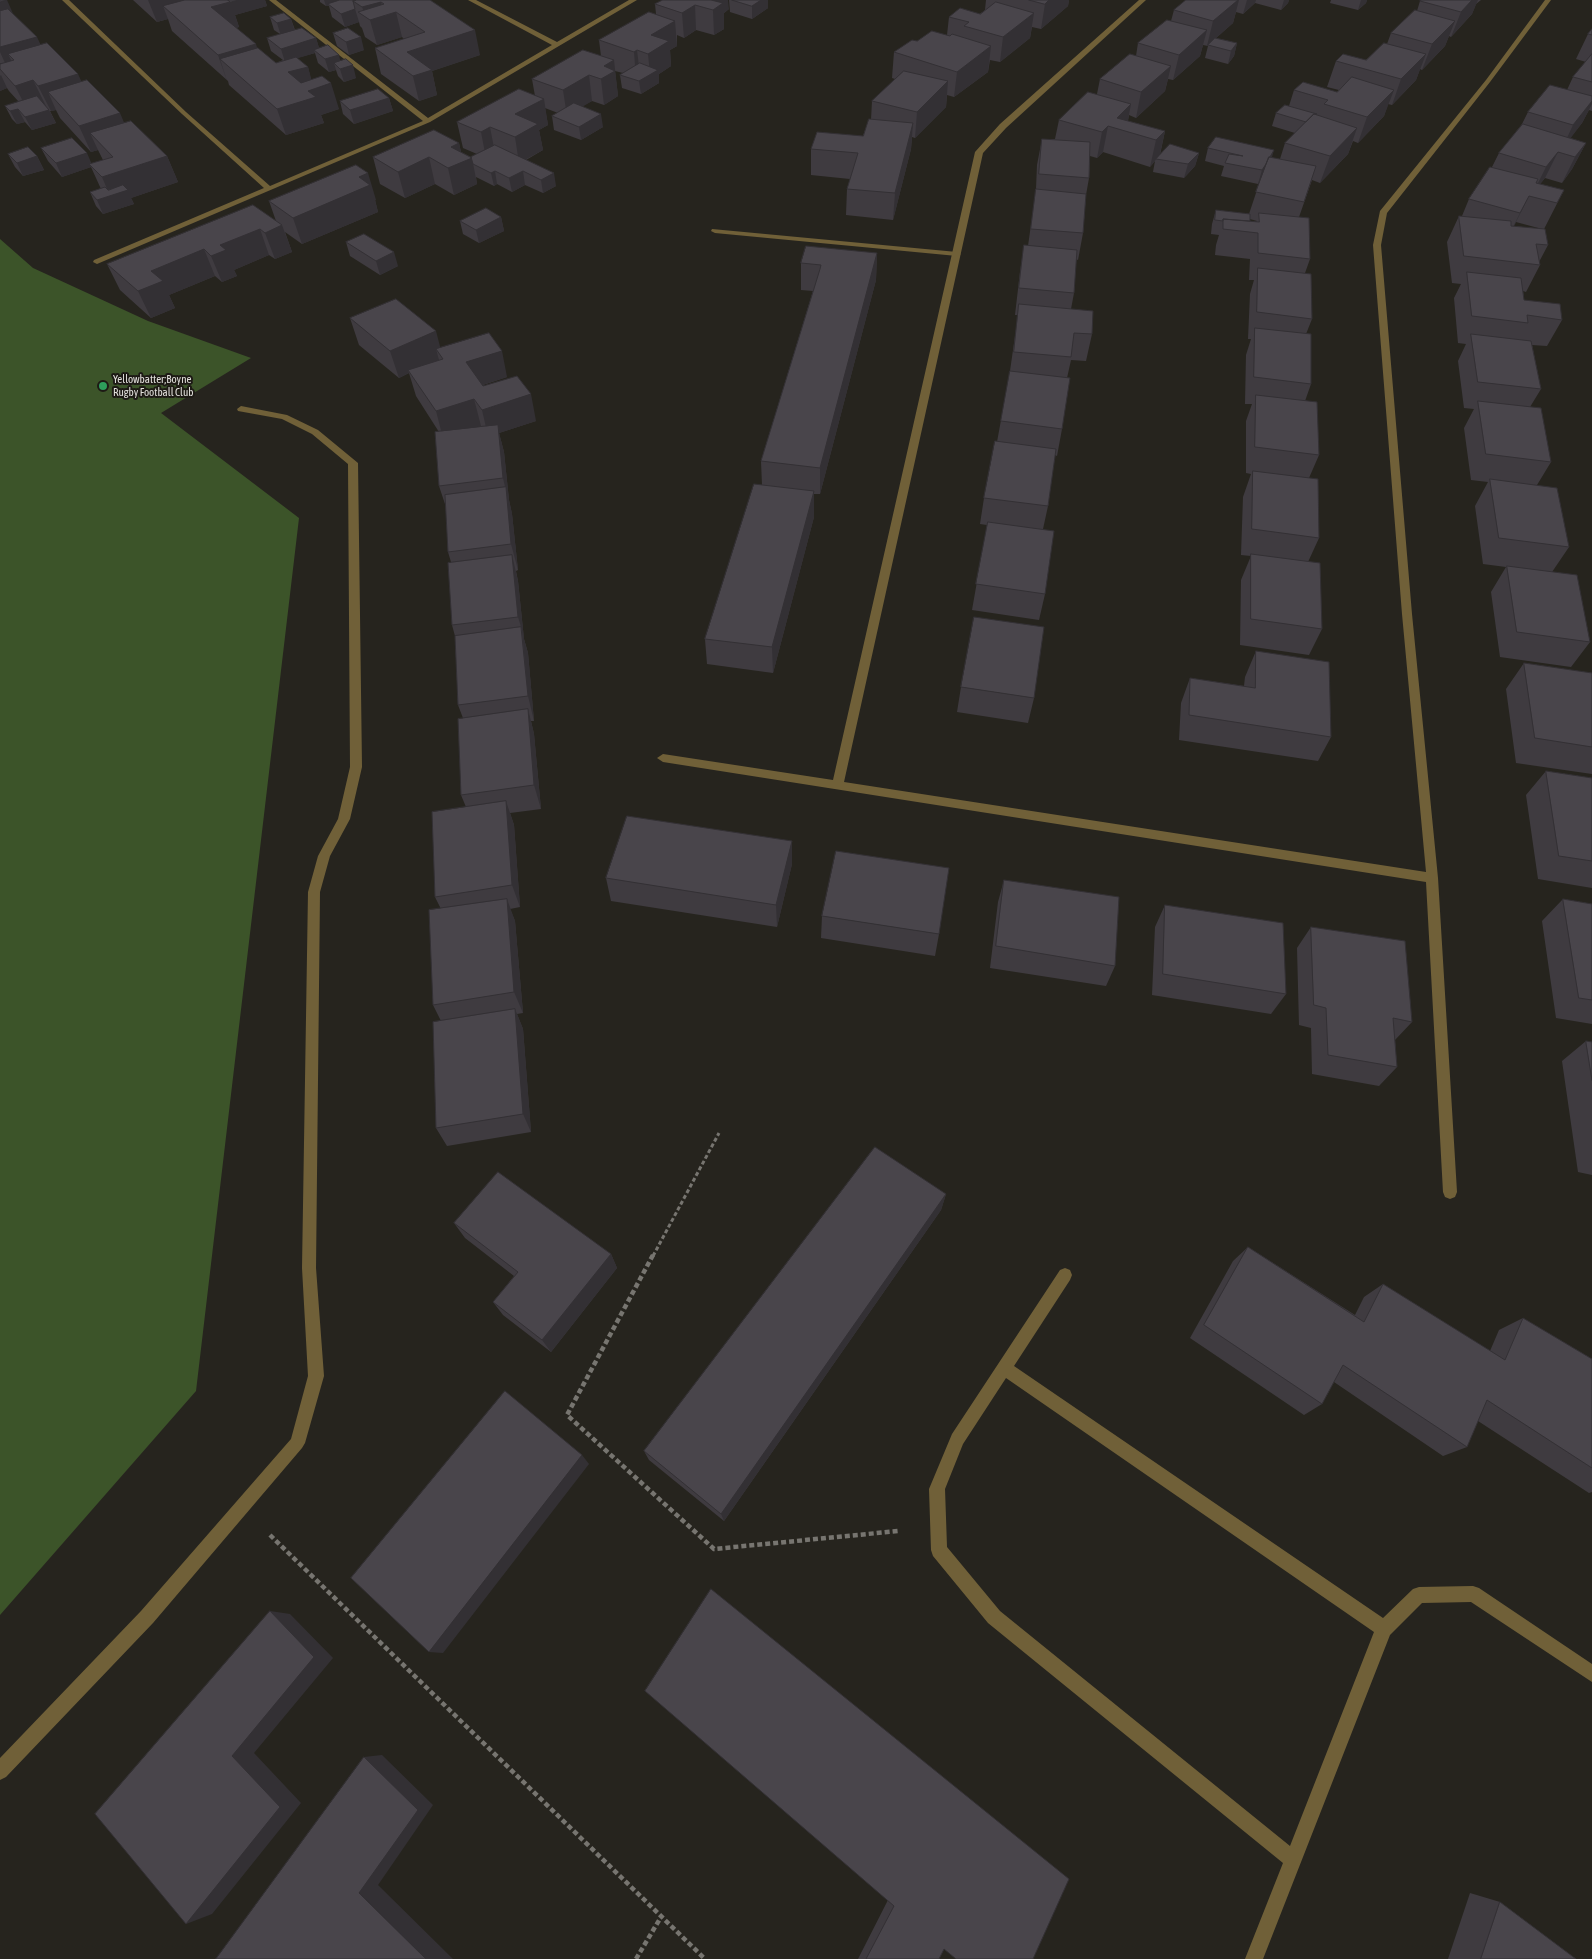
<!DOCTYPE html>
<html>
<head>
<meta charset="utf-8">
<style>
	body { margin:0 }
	canvas { display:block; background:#26241e }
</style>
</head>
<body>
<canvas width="1592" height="1959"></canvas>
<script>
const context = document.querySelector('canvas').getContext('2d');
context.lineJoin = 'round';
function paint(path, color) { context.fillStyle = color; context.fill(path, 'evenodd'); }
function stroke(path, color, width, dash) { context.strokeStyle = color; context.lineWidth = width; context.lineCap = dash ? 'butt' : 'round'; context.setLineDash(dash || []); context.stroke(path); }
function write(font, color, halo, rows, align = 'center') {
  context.font = font + ' "Asap Condensed",sans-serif'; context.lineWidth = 4; context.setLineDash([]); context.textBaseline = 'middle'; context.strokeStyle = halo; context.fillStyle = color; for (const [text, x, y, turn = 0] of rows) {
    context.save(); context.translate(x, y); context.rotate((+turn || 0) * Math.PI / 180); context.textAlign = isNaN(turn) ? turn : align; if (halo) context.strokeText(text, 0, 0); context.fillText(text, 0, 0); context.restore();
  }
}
const green = new Path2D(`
	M0,239L33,268L148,321L251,358L161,413L299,518L196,1391L0,1615Z`);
const pathFar1 = new Path2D(`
	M653,1256L719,1133`);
const path = new Path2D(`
	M653,1255L567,1415L714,1549L898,1531
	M270,1535L705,1959
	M636,1959L661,1917`);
const service = new Path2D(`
	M712,229L957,252L961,254L957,256L715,233L711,231Z`);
const minor = new Path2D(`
	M62,0H69L186,112L270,186L423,121L269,0H276L428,118L552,45L468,0H476L557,42L629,0H637L430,122L97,264L93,262L94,260L264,188L182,114Z
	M1139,0H1146L1006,128L983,153L844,782L1426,872L1402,614L1373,245L1380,211L1486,80L1545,0H1551L1490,82L1387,213L1381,245L1412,614L1438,878L1457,1192L1455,1197L1450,1199L1445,1197L1443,1192L1426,882L663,762L657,758L663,754L833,780L975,152L1000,124Z
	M241,406L287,415L318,430L358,463L362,767L350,819L330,856L320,892L316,1268L324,1376L305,1443L302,1448L153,1623L6,1777L0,1780V1758L141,1611L291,1439L308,1376L302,1268L308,892L318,856L338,819L350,767L348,464L312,434L282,419L238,411L237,409Z
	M1065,1268L1070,1270L1072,1275L1070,1280L1014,1366L1383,1618L1413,1589L1419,1587L1473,1586L1479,1588L1592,1664V1682L1471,1602L1422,1603L1390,1635L1263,1959H1245L1283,1863L988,1623L933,1556L931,1550L929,1489L952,1434L1060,1270ZM1006,1378L1374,1632L1290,1846L1000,1611L947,1547L945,1489L963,1444Z`);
const wall = new Path2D(`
	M0,0L41,45L82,82L124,123L167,156L178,182L131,198L134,204L103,214L96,206L90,192L101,189L91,167L62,177L48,161L41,148L91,164L103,160L98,150L91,152L60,118L56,110L51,111H50L56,123L32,130L25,122L17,124L12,119L5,106L19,102L9,91L7,88L0,91V64H1L0,63Z
	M133,0H265L267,6L235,15L239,27L236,28L257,48L276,63L283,60L271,51L267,38L280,34L274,30L270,17L291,19L295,30L316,38L319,48L341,61L356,78L344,82L338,76L336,70L329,72L318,63L315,53L297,58L308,67L311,80L339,109L321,115L324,123L286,135L229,85L228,81L172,31L168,19L157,22Z
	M320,0H430L480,55L432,71L437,95L419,101L381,74L375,48L404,39L402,37L377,45L365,37L362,28L360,26L359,22L345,27L332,17L329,6H326L320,2Z
	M663,0L729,9L724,13V29L714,35L696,30L684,38L677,35V46L670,50L671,66L659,74V83L641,94L622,88L620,75L623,73L615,71L618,96L604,105L592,101L582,106L603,127L581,140L554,130L552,116L558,113L545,108L548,125L539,130L543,150L526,160L556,186L543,193L525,185L512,192L497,184L494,186L476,177L477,184L454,195L435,184L405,198L380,184L373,157L459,143L461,152L471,157L477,154L463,148L457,122L535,96L532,79L601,56L599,40L656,14L655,4Z
	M729,0H768V8L752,19L730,12Z
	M986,0H1069L1068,6L1041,29L1032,27L1030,38L1000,62L990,60L988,72L954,97L947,95L946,107L915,138L912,137L911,149L893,220L846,215L847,189L850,179L811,175V149L863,136L871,120L872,101L895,79L892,78L894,52L917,41L947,35L949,17L980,14L985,10Z
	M1186,0H1289L1288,3L1281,10L1255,3L1243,14L1236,12L1233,23L1216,38L1237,43L1234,56L1228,64L1205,58L1208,46L1203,45L1200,56L1173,80L1168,79L1165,91L1136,118L1129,115L1128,121L1165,131L1160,155L1199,153L1195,166L1184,178L1153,172L1155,161L1150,167L1103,152L1097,158L1090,156L1089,178L1086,195L1083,233L1078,260L1076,259L1074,293L1071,309L1092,334L1086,361L1071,360L1067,378L1062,429L1057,456L1055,455L1048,506L1043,529L1045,594L1039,620L972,610L987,525L980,524L984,498L997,442L1010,371L1018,315H1015L1020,272L1024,245L1028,246L1036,189L1037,165L1042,139H1055L1059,120L1097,94L1100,79L1136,56L1138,43L1171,21L1174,10Z
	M1331,0H1367L1366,3L1358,10L1330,3Z
	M1422,0H1481L1476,4L1472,14L1451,37L1449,36L1445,46L1422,70L1420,69L1416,80L1392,105L1388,104L1384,116L1358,143L1353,141L1348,154L1320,183L1312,180L1299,217L1310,259L1305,273L1312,319L1306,334L1311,384L1305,401L1319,455L1309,478L1319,538L1308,562L1322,629L1309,655L1240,645L1241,580L1251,556L1241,555L1243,497L1251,474L1246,473V421L1252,404H1245L1246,355L1251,339H1248L1250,294L1254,280H1249L1250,259L1215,255L1216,245L1219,235L1211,234L1212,224L1216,210L1249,214L1260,181L1258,184L1221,176L1224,166L1205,161L1208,148L1280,159L1285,143L1295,133L1272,126L1276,113L1289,106L1294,90L1337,92L1339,90L1327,87L1336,61L1366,60L1387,44L1391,33L1417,11L1420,1ZM1250,219L1257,221L1256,222L1250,221Z
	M1592,29V111L1589,110L1582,123L1570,138L1586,143L1572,169L1562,183L1545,178L1540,184L1564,190L1544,229L1548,245L1539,262L1540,265L1526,292L1523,291L1524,300L1562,320L1547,346L1532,345L1541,389L1530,407L1551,462L1537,485L1569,547L1552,572L1590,642L1571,667L1500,657L1491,592L1506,567L1483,564L1475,506L1488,482L1471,480L1464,428L1474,409L1464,408L1458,361L1466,344L1458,343L1454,298L1461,284L1452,283L1447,242L1459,216H1462L1469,199L1492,167L1499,153L1522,124L1528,112L1567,90L1573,77L1586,62L1576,59L1588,34ZM1516,222L1542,229L1514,226Z
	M333,33L364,50L349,55L337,46Z
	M389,98L393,111L354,124L343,114L340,101Z
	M8,154L37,156L44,170L23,176L15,167Z
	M375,200L378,212L302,244L285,232L292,252L275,259L269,255L234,270L237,276L222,282L215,276L169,295L175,308L151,318L120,290L107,264L276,221L269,201L376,200Z
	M501,217L504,231L479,243L463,234L460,221Z
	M346,242L398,266L380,275L350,256Z
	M877,253L876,280L820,494H814V517L773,673L707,664L705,639L762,485L761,461L813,291L801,290V263Z
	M350,318L440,348L507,377L483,385L536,421L499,433L504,452L509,500L512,514L518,570L516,571L518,581L524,639L528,653L534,721H531L534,734L541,809L510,813L514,825L520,907L510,909L515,921L523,1013L517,1014L523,1029L531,1132L447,1146L436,1128L441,1021L433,1005L441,909L435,897L466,807L461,795L463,718L458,705L455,636L452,625L451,562L448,552L446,507L439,486V432L416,396L409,373L399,378L359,345Z
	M1256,651L1331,737L1318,761L1179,740L1181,703L1190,678L1244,686L1245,677Z
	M1524,663L1592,673V774L1516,763L1506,689Z
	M961,687L1034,698L1028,723L957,712Z
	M1546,771L1592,778V888L1538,879L1526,795Z
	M792,864L777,927L611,901L606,878Z
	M1004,880L1115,966L1106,986L990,968L998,902Z
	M1563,899L1592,904V1024L1556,1018L1542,921Z
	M1165,905L1286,994L1271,1014L1152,995L1155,927Z
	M822,916L939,934L935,956L821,938Z
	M1311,927L1412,1022L1395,1040L1397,1067L1379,1086L1312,1074L1311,1028L1299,1025L1297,948Z
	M1586,1041L1592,1042V1175L1578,1172L1562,1061Z
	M946,1194L941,1210L724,1521L649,1460L644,1451Z
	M454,1223L611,1254L617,1268L551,1352L503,1315L493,1302L514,1276L465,1238Z
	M1248,1247L1355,1315L1364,1297L1383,1284L1490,1351L1499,1330L1523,1318L1592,1359V1492L1589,1493L1478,1421L1467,1447L1443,1456L1334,1382L1322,1404L1304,1415L1190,1338L1233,1261Z
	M1470,1893L1500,1902L1576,1959H1448Z
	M888,1900L944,1949L939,1959H858Z`);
const shadedWall = new Path2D(`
	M7,0L18,25L0,30V2Z
	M148,0H194L163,6L168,19L157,22Z
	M239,0H265L267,6L235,15L239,27L220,32L211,7Z
	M324,0H342L328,4L329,6H326Z
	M360,0L381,2L385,16L396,12L402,37L377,45L370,20L365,16Z
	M706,0H728L729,9L724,13V29L714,35L713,10Z
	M761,0H768V8L752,19V6Z
	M1049,0H1069L1068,6L1041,29L1045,4Z
	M1238,0H1239L1233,23L1207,46L1213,21Z
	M1247,0H1256L1255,3L1243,14Z
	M1284,0H1289L1288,3L1281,10Z
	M1361,0H1367L1366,3L1358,10Z
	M1472,0H1478L1472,14L1451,37L1461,12Z
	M695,5L696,30L684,38L682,13Z
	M355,9L359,22L345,27L341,14Z
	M1034,13L1030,38L1000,62L1003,37Z
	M291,19L295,32L281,36L277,23Z
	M675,21L677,46L670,50L671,66L659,74V83L641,94L639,81L650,74L648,54L651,35Z
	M1455,21L1445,46L1422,70L1432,44Z
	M475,30L480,55L432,71L437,95L419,101L407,52Z
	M1207,30L1200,56L1173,80L1179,55Z
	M37,37L49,63L14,60L8,54L17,72L10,74L0,52V47Z
	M361,37L364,50L349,55L346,42Z
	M316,38L320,51L314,50L315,53L285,62L281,49Z
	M1237,43L1234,56L1228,64L1231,51Z
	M256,44L264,70L220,59L227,81L218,55Z
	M991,46L988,72L954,97L957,72Z
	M637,50L640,75L636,78L634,52Z
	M1426,54L1416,80L1392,105L1401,79Z
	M339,55L342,68L334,63L336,70L329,72L325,59Z
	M614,60L618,96L604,105L601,79L604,66Z
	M353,65L356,78L344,82L340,69Z
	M1171,66L1165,91L1136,118L1141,92Z
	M308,67L314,89L331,83L339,109L321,115L324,123L286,135L277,109L288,72Z
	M78,74L90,100L48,92L56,110L51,111L38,86Z
	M1,75L7,88L0,91V76Z
	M589,75L592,101L567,116L563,90Z
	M33,80L46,106L28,111L15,86Z
	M948,81L946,107L915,138L917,112Z
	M1394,90L1384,116L1358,143L1367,117Z
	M389,98L393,111L354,124L350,110Z
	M544,99L548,125L539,130L543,150L519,163L515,137V114Z
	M1592,101V104L1582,123L1561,151L1573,125Z
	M1131,104L1126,130L1117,118Z
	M18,109L25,122L17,124L10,111Z
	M49,110L56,123L32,130L25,117Z
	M120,113L131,139L90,133L98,150L91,152L79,126Z
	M601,114L603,127L581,140L579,127Z
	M913,123L911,149L893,220L895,193Z
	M1108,126L1103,152L1097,158L1102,132Z
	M490,127L495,153L486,158L481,132Z
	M1357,128L1348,154L1320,183L1330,156Z
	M1165,131L1159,158L1156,159L1155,161L1150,167L1156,140Z
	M459,143L463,162L472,158L477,184L454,195L448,168L451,147Z
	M1586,143L1572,169L1562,183L1575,157Z
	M1274,150L1270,164L1258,184L1262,170Z
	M1558,152L1545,178L1533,193L1546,167Z
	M87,153L93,167L89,164L91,167L62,177L56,163Z
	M1199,153L1195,166L1184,178L1188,164Z
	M37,156L44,170L23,176L17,163Z
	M167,156L178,182L131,198L134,204L103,214L97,200L110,196L102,177Z
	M429,157L435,184L405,198L398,172Z
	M495,171L497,184L494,186L491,173Z
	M523,171L525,185L512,192L509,178Z
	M368,173L376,200H375L378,212L302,244L293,218L359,177Z
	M554,173L556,186L543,193L541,180Z
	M1529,196L1516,222L1507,239L1520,213Z
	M501,217L504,231L479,243L476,230Z
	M282,225L292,252L275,259L265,233Z
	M260,229L269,255L234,270L237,276L222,282L211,256L220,245Z
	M204,249L215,276L169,295L175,308L151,318L138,291L151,271Z
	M394,252L398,266L380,275L376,261Z
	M877,253L876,280L820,494V468Z
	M436,331L443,358L436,349L439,360L410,373L408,370L409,373L399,378L390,351Z
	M502,351L507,377L473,388L466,362Z
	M531,394L536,421L499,433L504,452L509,500L512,514L518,570L511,544L506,491L503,478L488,436L482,410Z
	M474,399L481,426L443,438L436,411Z
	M814,491V517L773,673L772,647Z
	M512,555L518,581L524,639L528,653L534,721L528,696L522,630L518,617Z
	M528,709L534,734L541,809L534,785Z
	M506,801L514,825L520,907L512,885Z
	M792,841V864L777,927L776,905Z
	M507,899L515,921L523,1013L514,992Z
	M515,1009L523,1029L531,1132L523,1114Z
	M946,1194L941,1210L724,1521L721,1514Z
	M611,1254L617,1268L551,1352L542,1340Z
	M582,1455L589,1464L443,1653L429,1652Z
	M270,1611L290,1614L333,1658L254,1753L301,1803L212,1914L186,1924L232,1756Z
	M382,1755L433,1805L378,1885L453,1959H426L359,1893L364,1757Z`);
const building = new Path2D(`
	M0,0H7L0,2Z
	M185,0H228L230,2L211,7L256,44L218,55L163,6Z
	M228,0H239L231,2Z
	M340,0H356L353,1L355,9L341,14L328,4Z
	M356,0H430L475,30L407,52L432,70L413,76L375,48L425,32L396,12L370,20L358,12L384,4L381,2L362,7L353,1Z
	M663,0H711L723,3L713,10L695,5L682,13L655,4Z
	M732,0H761L752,6Z
	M1029,0H1049L1045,4Z
	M1186,0H1238L1213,21L1174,10Z
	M1422,0H1472L1461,12L1420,1Z
	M996,2L1034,13L1003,37L964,26L969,22L949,17L960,8L980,14Z
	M8,9L37,37L0,47V11Z
	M1415,10L1455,21L1432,44L1391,33Z
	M649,12L675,21L651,35L669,41L648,54L637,50L634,52L599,40Z
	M284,13L291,19L277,23L270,17Z
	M1167,20L1207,30L1179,55L1138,43Z
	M302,28L316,38L281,49L267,38Z
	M348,28L361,37L346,42L333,33Z
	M1592,29V35L1588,34Z
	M932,31L950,36L952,34L991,46L957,72L894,52L912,40L917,41Z
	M1215,38L1237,43L1231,51L1208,45Z
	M47,43L78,74L38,86L33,80L15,86L0,69V64L14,60L8,54Z
	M1384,43L1426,54L1401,79L1336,61L1343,54L1366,60Z
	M328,45L339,55L325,59L314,50Z
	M258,48L276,63L296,57L308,67L288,72L301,83L322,76L331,83L308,91L316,97L277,109L220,59Z
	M583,50L614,60L604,66L615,71L601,79L589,75L563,90L532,79Z
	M1130,54L1171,66L1141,92L1100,79Z
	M1592,54V82L1573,77Z
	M346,59L353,65L340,69L334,63Z
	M640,63L658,70L639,81L620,75Z
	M904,71L948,81L917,112L872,101Z
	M1352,77L1394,90L1367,117L1324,104L1328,100L1294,90L1303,82L1337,92Z
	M87,80L120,113L79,126L48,92Z
	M1550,85L1592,96V101L1573,125L1528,112Z
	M378,89L389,98L350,110L340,101Z
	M519,89L544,99L515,114L538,124L515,137L490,127L481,132L457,122Z
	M1088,92L1131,104L1117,118L1165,131L1156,140L1108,126L1102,132L1059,120Z
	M37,96L49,110L25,117L18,109L10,111L5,106Z
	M574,103L601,114L579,127L552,116Z
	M1285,105L1317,114H1314L1306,122L1276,113Z
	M1314,114L1357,128L1330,156L1285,143Z
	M869,119L913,123L895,193L847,189L858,153L811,149L817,132L863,136Z
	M131,121L167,156L102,177L89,164L113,157L90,133Z
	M1523,124L1586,143L1575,157L1558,152L1546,167L1499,153Z
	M434,130L459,143L451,147L472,158L448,168L429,157L398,172L373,157Z
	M1216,137L1274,150L1270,157H1269L1266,164L1262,170L1225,163L1229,154L1243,156L1208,148Z
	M72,138L87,153L56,163L41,148Z
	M1042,139L1090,142L1089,178L1039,174Z
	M1170,144L1199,153L1188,164L1156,159Z
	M495,145L554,173L541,180L523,171L509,178L495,171L491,173L473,164L471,157Z
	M28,147L37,156L17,163L8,154Z
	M1269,157L1316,166L1304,202L1256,192Z
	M356,165L368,173L359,177L370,185L293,218L269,201Z
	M1490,167L1538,179L1536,183L1564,190L1557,203L1529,196L1520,213L1469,199Z
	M123,185L128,190L97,200L90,192L105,187L108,190Z
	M1036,189L1086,194L1083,233L1031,229Z
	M253,205L282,225L265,233L260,229L220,245L226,250L211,256L204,249L151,271L163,281L138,291L107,264Z
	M486,208L501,217L476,230L460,221Z
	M1216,210L1250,214V221L1223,219V221L1215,220Z
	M1259,213L1309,218L1310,259L1258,253V233L1223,229V219L1259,222Z
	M1459,216L1511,221V226L1545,229L1548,245L1536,244L1540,265L1464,256Z
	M364,234L394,252L376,261L346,242Z
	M1024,245L1077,250L1074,293L1019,288Z
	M806,246L877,253L820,468L761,461L820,269L821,265L801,263Z
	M1258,268L1311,274L1312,319L1257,312Z
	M1467,272L1521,278L1524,300L1560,304L1562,320L1527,315L1528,323L1472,316Z
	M396,299L436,331L390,351L350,318Z
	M1019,304L1093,311L1092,334L1074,333L1071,357L1014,352Z
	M1255,328L1311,334V384L1254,377Z
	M489,333L502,351L466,362L483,386L517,376L531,394L482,410L474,399L436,411L408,370L443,359L436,349Z
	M1471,334L1531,341L1541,389L1478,382Z
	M1010,371L1070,378L1062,429L1001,421Z
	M1256,395L1317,402L1319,455L1255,447Z
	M1478,401L1541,408L1551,462L1486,454Z
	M498,425L503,478L439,486L435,432Z
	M995,441L1056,449L1048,506L984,498Z
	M1253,471L1318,479L1319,538L1252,529Z
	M1490,479L1557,488L1569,547L1499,538Z
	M754,484L814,491L772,647L705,639Z
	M506,487L511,544L448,552L445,495Z
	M988,522L1054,531L1045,594L976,584Z
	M1251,554L1320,563L1322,629L1251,619Z
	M512,555L518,617L452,625L448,563Z
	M1507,566L1577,575L1590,642L1517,632Z
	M974,617L1044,627L1034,698L961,687Z
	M521,627L528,696L458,705L455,636Z
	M1256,651L1329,662L1331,737L1189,715L1190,678L1255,688Z
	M1524,663L1592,673V747L1535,738Z
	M528,709L534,785L461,795L458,719Z
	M1546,771L1592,778V861L1559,856Z
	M506,801L512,885L435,897L432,812Z
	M627,816L792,841L776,905L606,878Z
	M836,851L949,868L939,934L822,916Z
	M1004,880L1119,897L1115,966L996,946Z
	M507,899L514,992L433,1005L429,910Z
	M1563,899L1592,904V1000L1579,998Z
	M1165,905L1283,923L1286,994L1163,974Z
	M1311,927L1405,941L1412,1022L1393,1018L1397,1067L1328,1055L1326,1008L1314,1005Z
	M515,1009L523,1114L436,1128L433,1022Z
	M1586,1041L1592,1042V1080Z
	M875,1147L946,1194L721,1514L644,1451Z
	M498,1172L611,1254L542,1340L493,1302L518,1272L454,1223Z
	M1248,1247L1364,1322L1383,1284L1505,1360L1523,1318L1592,1359V1468L1487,1400L1467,1447L1343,1365L1322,1404L1204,1325Z
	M505,1391L582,1455L429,1652L351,1578Z
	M711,1589L1069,1879L1033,1959H956L944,1949L939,1959H866L894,1906L645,1691Z
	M270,1611L314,1657L232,1756L280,1807L186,1924L95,1814Z
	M364,1757L418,1810L359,1893L426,1959H216Z
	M1500,1902L1576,1959H1481Z`);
const markers = [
	[103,386,5,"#2e9e5b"]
];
const farPoinames = [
	["Yellowbatter;Boyne",113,380],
	["Rugby Football Club",113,393]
];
paint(green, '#3c5429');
stroke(pathFar1, '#777570', 3, [4, 2.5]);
stroke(path, '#777570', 4.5, [5, 3]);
paint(service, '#706038');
paint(minor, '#706038');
paint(wall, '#3f3b40');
paint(shadedWall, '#333034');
paint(building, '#49454b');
stroke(building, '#333034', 1);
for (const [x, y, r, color] of markers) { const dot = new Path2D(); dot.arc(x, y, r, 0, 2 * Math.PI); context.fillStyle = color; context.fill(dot); stroke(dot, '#1d1a15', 2); }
write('11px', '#e3e1dd', '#1d1a15', farPoinames, 'left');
</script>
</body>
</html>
